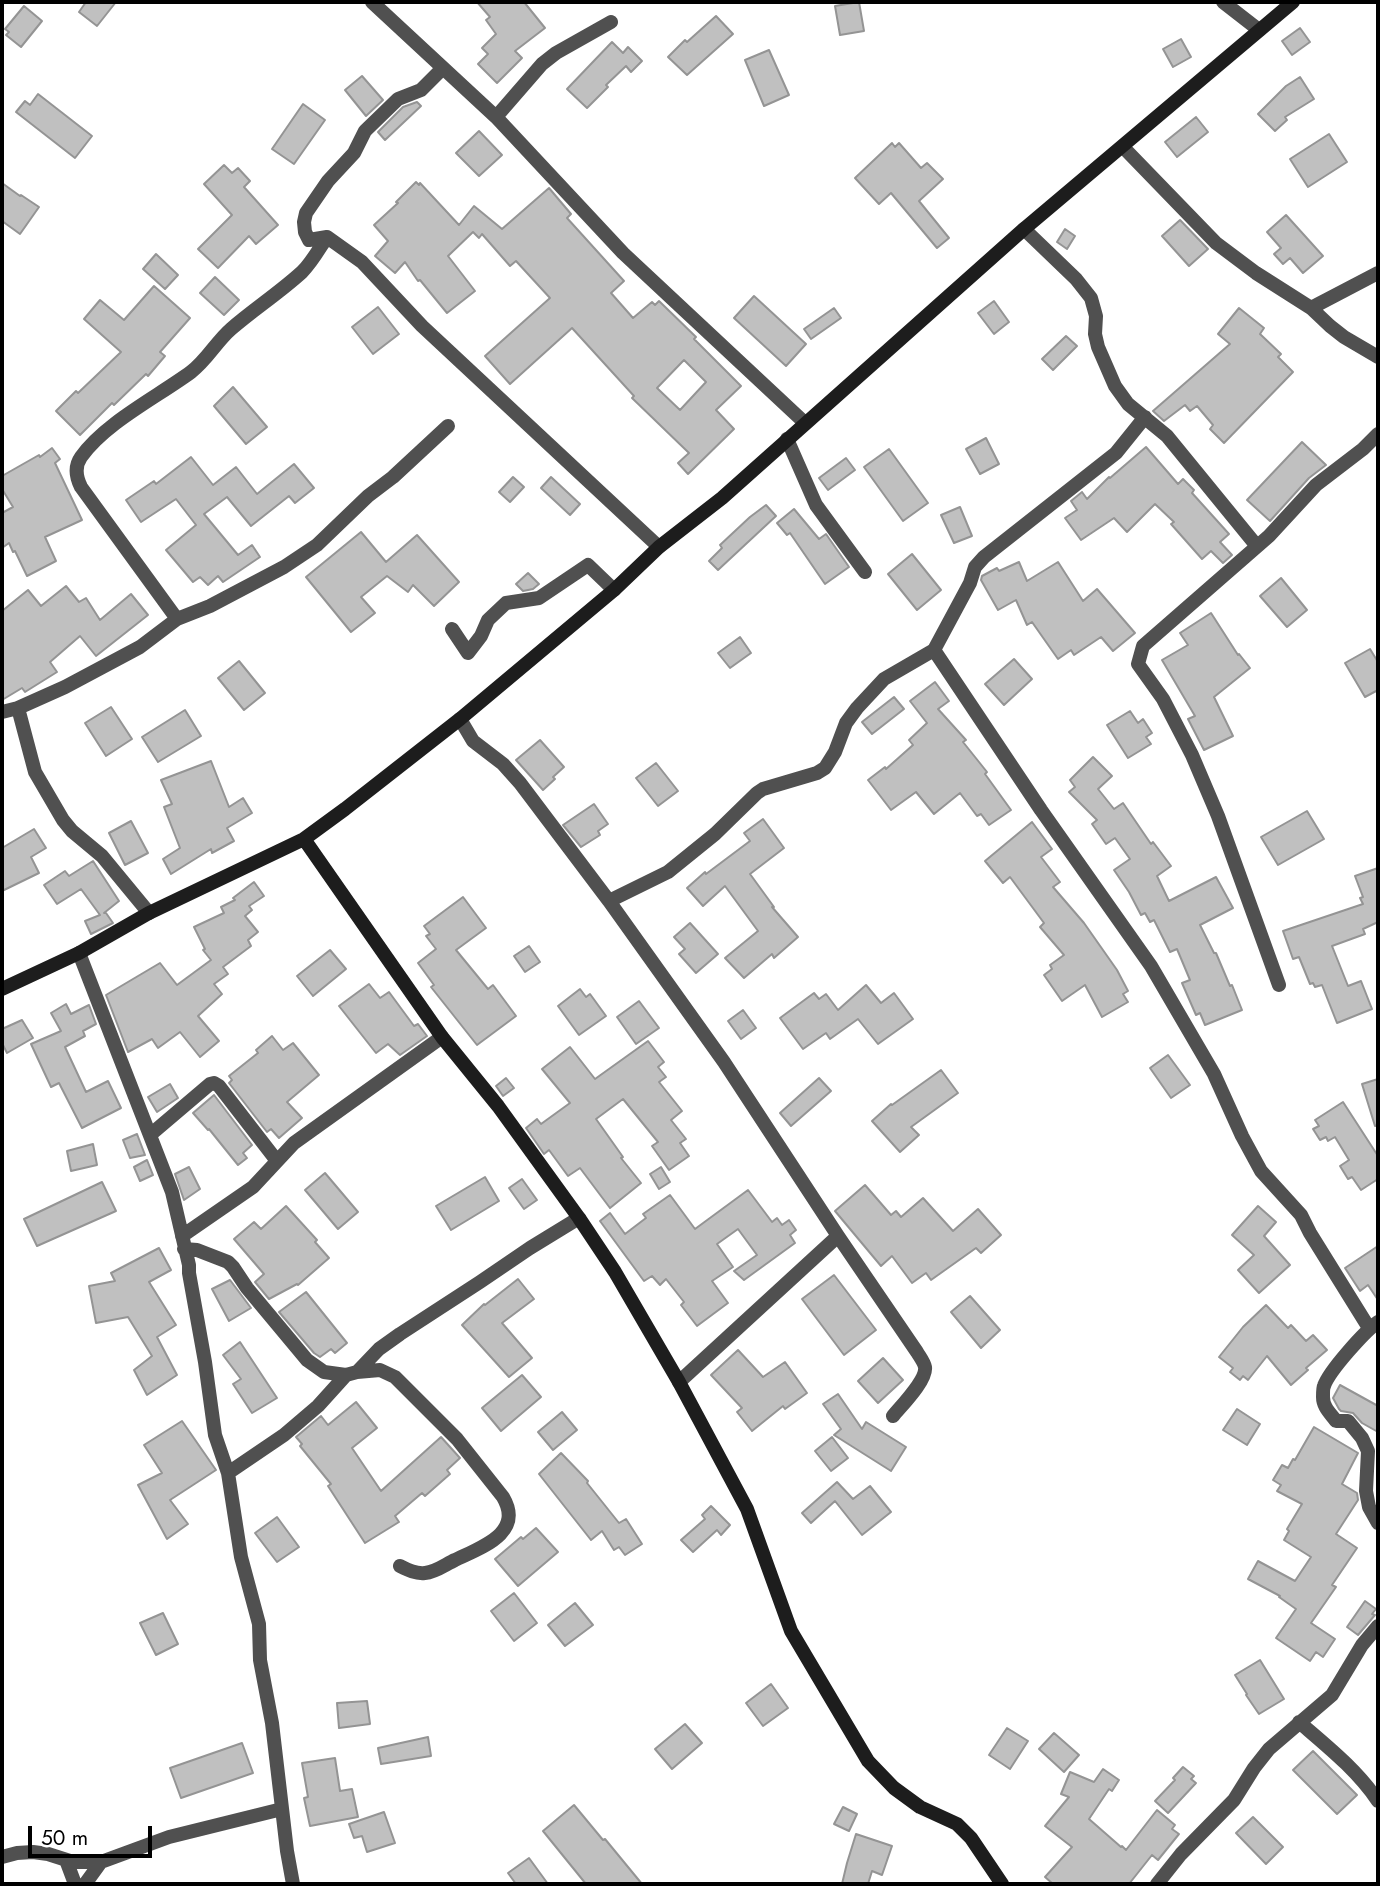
<!DOCTYPE html>
<html>
<head>
<meta charset="utf-8">
<style>
	body { margin:0 }
	#map { position:relative; width:1380px; height:1886px; overflow:hidden; background:#fff; font-family:Jost,sans-serif }
	canvas { display:block }
	.frame { position:absolute; inset:0; border:4px solid #000; pointer-events:none }
	.scale { position:absolute; left:28px; top:1826px; width:124px; height:32px; box-sizing:border-box; border:4px solid #000; border-top:0; padding-left:9px; font-size:21px; line-height:24px; white-space:nowrap; color:#000; -webkit-text-stroke:5px #fff; paint-order:stroke }
</style>
</head>
<body>
<div id="map">
<canvas width="1380" height="1886"></canvas>
<div class="frame"></div>
<div class="scale">50 m</div>
</div>
<script>
const context = document.querySelector('canvas').getContext('2d');
context.lineJoin = 'round';
function paint(path, color) { context.fillStyle = color; context.fill(path, 'evenodd'); }
function stroke(path, color, width, dash) { context.strokeStyle = color; context.lineWidth = width; context.lineCap = dash ? 'butt' : 'round'; context.setLineDash(dash || []); context.stroke(path); }
const building = new Path2D(`
	M86,2H116L97,26L79,12Z
	M477,2H524L545,28L515,51L522,58L497,83L478,64L488,54L482,48L496,34L486,20L490,17Z
	M859,2L864,31L840,35L835,6Z
	M24,6L42,21L21,47L6,35L9,32L5,29Z
	M716,16L733,34L687,75L668,57L685,40L687,42Z
	M1300,28L1310,42L1292,55L1282,41Z
	M1181,39L1191,57L1173,67L1163,49Z
	M612,42L623,53L628,47L642,61L631,72L626,66L606,85L608,87L587,108L567,89Z
	M769,50L789,95L764,106L745,60Z
	M362,76L383,100L366,116L345,90Z
	M1300,77L1314,99L1285,117L1287,120L1275,131L1258,114L1286,86Z
	M38,94L92,136L75,158L16,112L25,101L30,105Z
	M417,102L421,106L385,140L378,132L403,107Z
	M303,104L325,120L294,164L272,149Z
	M1196,117L1208,132L1177,157L1165,142Z
	M479,131L502,155L479,176L456,153Z
	M1329,134L1347,162L1308,187L1290,159Z
	M892,143L895,147L899,143L921,168L927,163L943,179L919,201L949,238L937,248L891,193L879,204L855,178Z
	M224,165L232,173L238,168L250,181L244,187L278,225L256,244L249,236L218,268L198,249L232,215L204,184Z
	M416,182L419,185L420,183L459,225L474,206L502,229L549,188L571,214L567,218L624,281L611,293L633,318L652,302L655,305L659,301L696,337L694,339L741,386L716,410L734,429L688,474L678,463L689,453L632,398L634,396L572,328L510,384L485,356L550,298L516,261L510,266L482,234L479,238L473,232L448,256L475,291L447,313L420,280L418,281L405,262L395,273L375,256L388,241L374,225L398,203L396,202ZM684,360L706,382L680,410L657,388Z
	M2,183L20,196L21,195L39,207L20,234L2,221Z
	M1286,215L1323,256L1303,273L1290,258L1283,264L1274,254L1281,248L1267,232Z
	M1180,220L1208,249L1189,266L1162,236Z
	M1065,229L1075,236L1067,249L1057,242Z
	M156,254L178,275L165,289L143,269Z
	M215,277L239,300L224,315L200,293Z
	M154,286L190,318L160,352L165,356L148,376L146,374L114,405L112,403L80,435L56,411L76,391L78,393L121,352L84,319L100,300L124,320Z
	M754,296L806,344L786,366L734,318Z
	M994,301L1009,322L994,334L978,313Z
	M378,307L399,334L373,354L352,327Z
	M834,308L841,318L811,339L804,329Z
	M1239,308L1264,328L1260,334L1281,354L1278,357L1293,372L1224,443L1210,429L1213,425L1197,406L1190,411L1185,405L1164,421L1153,411L1230,344L1218,334Z
	M1066,336L1077,346L1053,370L1042,359Z
	M233,387L267,427L246,444L214,406Z
	M986,438L999,464L980,474L966,449Z
	M1302,442L1326,465L1309,478L1270,521L1247,500Z
	M1146,447L1178,484L1183,479L1194,490L1192,493L1229,534L1220,542L1232,555L1223,563L1211,551L1202,559L1171,524L1174,522L1155,504L1127,532L1114,518L1081,540L1065,518L1077,510L1071,501L1082,492L1087,499L1109,477L1110,478Z
	M52,448L60,459L55,463L82,520L45,537L56,561L27,576L15,551L13,552L9,543L2,548V513L13,507L2,489V476L39,455L40,457Z
	M889,449L928,503L903,521L864,467Z
	M191,457L213,485L236,467L257,494L294,464L314,488L295,503L289,496L251,526L227,497L204,514L238,555L252,545L260,557L223,582L218,576L208,585L200,577L193,582L166,550L196,525L176,499L141,522L126,500L154,481L156,484Z
	M846,458L855,470L828,490L819,478Z
	M513,477L524,487L510,502L499,492Z
	M551,477L580,504L570,515L541,488Z
	M766,505L776,516L718,570L709,561L722,548L720,545L750,517Z
	M960,507L972,536L954,543L941,515Z
	M794,509L819,539L826,534L849,567L825,584L790,533L787,535L777,523Z
	M361,532L386,562L417,535L459,582L434,606L413,585L408,592L387,576L361,597L375,613L351,632L306,577Z
	M912,554L941,590L917,610L888,574Z
	M1019,562L1027,581L1058,562L1083,601L1097,589L1135,633L1113,651L1101,637L1074,655L1071,650L1058,659L1032,622L1027,625L1016,600L998,610L981,580L982,576L997,568L999,571Z
	M528,573L539,584L533,589L523,591L516,584Z
	M1281,578L1307,610L1287,627L1260,596Z
	M66,586L79,602L86,598L100,620L131,594L148,615L96,656L80,636L50,662L57,672L25,692L22,688L2,700V611L28,590L41,606Z
	M1211,613L1238,655L1239,654L1250,668L1214,697L1233,736L1204,750L1188,719L1195,716L1162,660L1188,645L1180,633Z
	M740,637L751,653L730,668L718,653Z
	M1370,649L1378,662V690L1365,697L1345,663Z
	M1014,659L1032,679L1004,705L985,684Z
	M239,661L265,693L244,710L218,678Z
	M935,682L949,701L938,709L966,740L963,742L987,772L985,774L1011,810L989,825L981,814L977,816L960,793L934,814L916,792L891,810L868,780L885,767L886,769L913,745L909,740L927,723L910,701Z
	M894,697L904,709L872,734L862,722Z
	M111,707L132,739L106,756L85,723Z
	M185,710L201,736L158,762L142,737Z
	M1130,711L1138,723L1143,719L1152,733L1146,737L1151,744L1128,758L1107,725Z
	M540,740L564,767L553,777L555,779L543,790L516,760Z
	M1093,757L1112,776L1098,789L1114,809L1123,803L1151,844L1153,842L1171,866L1157,876L1169,901L1216,877L1233,908L1200,925L1214,953H1216L1230,986L1232,985L1242,1010L1205,1025L1200,1013L1196,1015L1182,983L1190,980L1177,949L1170,952L1154,920L1150,922L1145,913L1141,915L1129,892L1114,870L1130,859L1115,838L1106,844L1092,824L1097,820L1069,792L1075,787L1070,780Z
	M211,761L229,807L243,798L252,813L227,828L234,841L212,853L211,849L171,874L163,859L180,848L164,807L172,804L161,780Z
	M656,763L678,791L658,806L636,778Z
	M594,804L608,824L598,831L600,835L581,847L563,825Z
	M1307,811L1324,839L1278,865L1261,837Z
	M763,819L784,848L750,874L774,907H772L798,937L774,958L772,954L744,978L725,958L758,931L725,886L703,906L687,888L705,872L706,874L750,841L744,833Z
	M131,821L148,853L125,865L109,833Z
	M1032,822L1052,849L1041,857L1060,882L1053,887L1084,923L1117,970L1128,991L1123,994L1128,1002L1102,1017L1085,985L1062,1001L1044,975L1052,969L1050,965L1064,955L1040,927L1044,923L1010,877L1003,883L985,861Z
	M34,829L46,848L31,857L39,873L2,891V848Z
	M93,861L119,901L104,913H106L113,923L91,934L85,921L100,915L81,889L57,904L44,885L65,871L69,876Z
	M1378,868V922L1363,929L1365,934L1332,946L1348,986L1361,981L1372,1009L1337,1023L1322,985L1315,987L1313,983L1310,984L1299,957L1293,959L1283,931L1363,904L1360,898L1363,897L1355,876Z
	M254,882L264,896L249,906L252,910L245,916L258,932L248,940L251,946L223,967L228,974L214,984L222,994L198,1016L219,1041L200,1057L180,1032L158,1048L152,1039L128,1052L106,995L160,963L177,985L211,960L203,950L205,949L194,927L224,913L221,907L235,900L233,898Z
	M463,897L486,928L456,950L488,989L493,985L516,1016L477,1045L431,987L434,985L418,963L436,949L426,936L430,934L424,926Z
	M690,923L718,954L696,973L679,954L685,949L674,937Z
	M529,946L540,962L525,972L514,956Z
	M330,950L346,969L313,996L297,976Z
	M369,984L380,998L389,992L414,1026L418,1024L427,1036L400,1055L388,1044L376,1053L339,1006Z
	M866,985L881,1003L894,993L913,1019L878,1044L858,1019L830,1039L826,1033L803,1049L780,1018L814,993L819,999L826,994L838,1010Z
	M580,989L586,997L590,994L606,1016L579,1035L558,1006Z
	M639,1001L659,1028L636,1044L617,1017Z
	M66,1004L71,1014L89,1005L96,1024L83,1031L85,1036L65,1047L86,1092L108,1081L121,1108L82,1128L59,1083L51,1087L31,1044L61,1031L51,1013Z
	M743,1010L756,1028L741,1039L728,1021Z
	M22,1020L33,1038L7,1053L2,1043V1029Z
	M272,1036L283,1050L293,1043L319,1075L287,1102L302,1118L279,1138L271,1129L267,1132L229,1083L232,1080L229,1076L258,1053L256,1050Z
	M648,1041L664,1062L658,1067L666,1077L659,1082L682,1111L671,1120L686,1139L680,1143L689,1156L669,1170L652,1146L658,1142L623,1099L596,1119L623,1157L621,1158L641,1183L610,1208L580,1168L568,1176L549,1150L544,1154L526,1128L537,1119L541,1124L570,1103L542,1069L570,1047L595,1079Z
	M1168,1055L1190,1085L1171,1098L1150,1068Z
	M941,1070L958,1093L911,1127L919,1135L900,1152L872,1121L891,1104L892,1105Z
	M506,1078L514,1088L503,1096L496,1086Z
	M819,1078L831,1091L791,1126L780,1113Z
	M1378,1079V1125L1375,1126L1362,1084Z
	M170,1084L178,1098L157,1112L148,1097Z
	M214,1095L252,1145L243,1153L247,1158L238,1165L209,1129L208,1130L193,1113Z
	M1343,1102L1378,1156V1179L1361,1190L1352,1177L1348,1179L1340,1166L1349,1160L1335,1137L1328,1141L1326,1137L1320,1140L1313,1129L1319,1126L1315,1120Z
	M137,1134L145,1155L130,1158L123,1140Z
	M93,1144L97,1165L71,1171L67,1151Z
	M147,1160L153,1175L140,1181L134,1167Z
	M189,1167L200,1189L184,1200L175,1174Z
	M661,1167L670,1182L659,1189L650,1174Z
	M325,1173L358,1212L338,1229L305,1190Z
	M485,1177L499,1201L451,1230L436,1206Z
	M522,1179L537,1200L524,1209L509,1188Z
	M102,1182L116,1211L37,1246L24,1219Z
	M865,1185L891,1215L896,1211L901,1217L923,1198L953,1231L978,1209L1001,1235L981,1253L976,1248L931,1280L926,1273L912,1283L892,1256L881,1266L835,1211Z
	M748,1190L772,1222L777,1218L782,1225L789,1220L796,1230L790,1235L795,1243L744,1280L734,1271L757,1255L738,1229L717,1244L733,1267L712,1281L728,1303L697,1326L681,1305L684,1302L666,1279L660,1285L652,1276L644,1281L600,1221L610,1213L625,1234L646,1218L643,1214L670,1195L695,1229Z
	M286,1206L317,1240L315,1242L329,1258L298,1285L297,1284L269,1299L255,1282L264,1274L234,1239L254,1222L261,1229Z
	M1258,1206L1276,1222L1264,1236L1290,1265L1259,1293L1238,1270L1254,1255L1232,1235Z
	M1378,1246V1300L1368,1285L1360,1291L1345,1268Z
	M159,1248L171,1270L149,1282L176,1325L157,1337L177,1375L147,1395L134,1370L152,1356L128,1317L96,1323L89,1286L115,1281L111,1273Z
	M834,1275L876,1330L844,1355L802,1299Z
	M518,1279L534,1299L502,1323L532,1358L509,1377L462,1325L484,1304L485,1305Z
	M230,1280L251,1308L229,1321L212,1289Z
	M306,1292L347,1343L335,1353L331,1349L320,1357L314,1353L279,1312Z
	M970,1296L1000,1330L981,1348L951,1312Z
	M1266,1305L1288,1328L1291,1325L1306,1341L1313,1335L1327,1350L1306,1368L1308,1370L1291,1385L1267,1356L1248,1380L1243,1376L1240,1380L1230,1372L1233,1368L1219,1357L1243,1327Z
	M240,1342L277,1398L252,1413L233,1384L241,1379L223,1355Z
	M738,1350L763,1377L785,1362L807,1393L785,1409L783,1406L752,1431L737,1412L742,1408L711,1375Z
	M883,1358L903,1380L878,1403L858,1381Z
	M522,1375L541,1397L501,1431L482,1408Z
	M1340,1385L1378,1406V1432L1362,1423L1353,1413L1341,1411L1339,1409L1333,1398Z
	M838,1394L862,1429L866,1422L906,1447L891,1471L834,1435L841,1429L823,1404Z
	M356,1402L377,1428L352,1448L381,1491L441,1437L460,1458L447,1470L450,1474L425,1496L422,1493L395,1516L399,1522L365,1543L328,1486L331,1484L300,1446L302,1444L296,1437L321,1416L328,1425Z
	M1237,1409L1260,1424L1247,1445L1223,1430Z
	M562,1412L577,1430L553,1450L538,1432Z
	M182,1421L216,1470L170,1500L188,1524L167,1539L138,1485L162,1473L144,1445Z
	M1314,1427L1358,1453L1342,1484L1357,1493L1358,1500L1336,1534L1357,1548L1332,1585L1336,1587L1311,1623L1335,1639L1323,1657L1316,1652L1310,1661L1276,1638L1296,1609L1279,1597L1280,1596L1248,1579L1258,1561L1295,1581L1311,1557L1284,1540L1289,1531L1287,1529L1302,1504L1277,1491L1281,1485L1273,1480L1282,1465L1288,1468L1293,1459L1295,1460Z
	M832,1437L848,1458L831,1471L815,1451Z
	M561,1453L588,1481L587,1483L619,1523L626,1519L642,1544L625,1555L619,1547L614,1550L602,1531L591,1540L539,1474Z
	M837,1482L853,1499L870,1486L891,1512L862,1535L835,1501L811,1523L802,1513Z
	M711,1506L730,1525L721,1535L717,1530L693,1552L681,1540L705,1519L702,1515Z
	M277,1517L299,1547L277,1562L255,1533Z
	M536,1528L558,1552L518,1586L495,1559L521,1537L523,1539Z
	M514,1593L537,1623L514,1641L491,1611Z
	M1365,1601L1376,1609L1372,1614L1375,1615L1358,1635L1347,1627Z
	M575,1603L593,1625L565,1646L548,1625Z
	M163,1613L178,1644L156,1655L140,1623Z
	M1260,1660L1284,1699L1259,1714L1246,1695L1247,1694L1235,1675Z
	M771,1684L788,1708L763,1726L746,1703Z
	M367,1701L370,1724L339,1728L337,1703Z
	M685,1724L702,1743L672,1769L655,1749Z
	M1007,1728L1028,1741L1010,1769L989,1755Z
	M1054,1733L1079,1755L1064,1772L1039,1749Z
	M428,1737L431,1756L381,1764L378,1748Z
	M242,1743L253,1773L181,1798L170,1768Z
	M1313,1751L1357,1795L1337,1814L1293,1770Z
	M335,1758L340,1791L352,1789L358,1817L310,1826L304,1798L308,1797L302,1763Z
	M1183,1767L1194,1776L1191,1779L1196,1783L1168,1813L1155,1801L1175,1780L1173,1778Z
	M1103,1769L1119,1780L1112,1791L1109,1789L1089,1819L1121,1847L1122,1846L1126,1850L1157,1810L1175,1825L1172,1829L1179,1834L1158,1860L1152,1855L1129,1884H1053L1045,1877L1072,1847L1045,1826L1069,1797L1061,1794L1070,1772L1094,1782Z
	M574,1805L603,1840L605,1839L642,1884H586L543,1831Z
	M843,1807L857,1814L849,1831L834,1824Z
	M384,1812L395,1843L367,1852L362,1836L354,1838L349,1824Z
	M1253,1817L1283,1847L1266,1864L1236,1833Z
	M856,1834L892,1846L882,1875L872,1871L868,1884H842L847,1863Z
	M529,1858L548,1884H516L508,1873Z`);
const street = new Path2D(`
	M372,2L496,117L623,253L805,423
	M1223,2L1259,30
	M443,68L421,90L398,99L365,131L354,153L328,181L306,213L304,222L305,232L309,240L327,237L362,262L422,326L659,547
	M496,117L542,64L556,53L611,22
	M1123,147L1216,243L1256,273L1311,308L1330,326L1344,337L1378,357
	M1024,229L1076,279L1091,298L1096,316L1095,334L1098,347L1115,386L1128,404L1167,436L1256,545
	M1311,308L1378,273
	M787,439L816,505L865,572
	M177,619L81,487C76,477 74,467 81,457C105,423 157,397 191,372C207,360 216,342 231,329C254,309 279,293 302,272C312,262 319,249 327,237
	M452,629L468,653L481,636L488,620L506,603L539,598L588,565L614,590
	M934,650L1041,810L1151,966L1214,1074L1242,1136L1261,1171L1301,1215L1310,1233L1369,1328
	M18,708L65,687L140,647L177,619L210,606L284,567L317,545L368,496L393,477L448,426
	M2,712L18,708L35,772L63,820L72,831L102,856L149,913
	M460,719L473,741L503,764L520,783L609,901L724,1062L838,1236L917,1352C920,1357 924,1362 925,1367C927,1380 902,1405 893,1416
	M609,901L668,872L715,834L757,793L763,789L817,773L825,768L835,752L846,723L857,708L884,679L934,650L970,583L975,567L984,557L1116,453L1145,417
	M79,953L172,1192L189,1265V1273L205,1362L215,1435L228,1473L241,1557L259,1624L260,1660L272,1723L287,1851L293,1884
	M1279,985L1218,816L1192,755L1163,699L1138,664L1143,646L1269,536L1316,485L1363,449L1378,434
	M150,1135L210,1084L214,1083L219,1086L277,1161
	M182,1236L253,1187L294,1143L442,1037
	M184,1249L197,1250L228,1262L233,1267L247,1288L307,1360L324,1372L346,1375
	M1378,1322C1365,1331 1329,1371 1324,1386C1323,1388 1323,1395 1323,1397C1323,1407 1330,1413 1336,1421H1348L1362,1438L1368,1451L1366,1491L1369,1507L1378,1523
	M357,1372L380,1370L395,1377L457,1439L503,1497C524,1533 482,1547 455,1560C446,1564 436,1572 425,1573C416,1574 408,1570 400,1566
	M679,1382L838,1236
	M228,1473L284,1435L318,1406L346,1375L357,1372L379,1349L400,1334L480,1282L530,1248L579,1218
	M1299,1722C1328,1747 1357,1770 1378,1801
	M2,1857L17,1853L33,1852L48,1854L73,1862H101L169,1837L282,1809
	M66,1860L75,1884
	M85,1884L101,1862
	M1157,1884L1181,1854L1234,1800L1254,1768L1269,1749L1332,1695L1362,1645L1378,1626`);
const secondary = new Path2D(`
	M304,839L442,1037L498,1106L579,1218L615,1272L679,1382L747,1509L791,1631L868,1761L894,1788L920,1807L957,1824L971,1838L1002,1884
	M2,989L79,953L149,913L304,839L345,809L460,719L614,590L659,547L722,498L1024,229L1293,2`);
paint(building, '#c0c0c0');
stroke(building, '#949494', 2);
stroke(street, '#505050', 14);
stroke(secondary, '#1d1d1d', 14);
</script>
</body>
</html>
